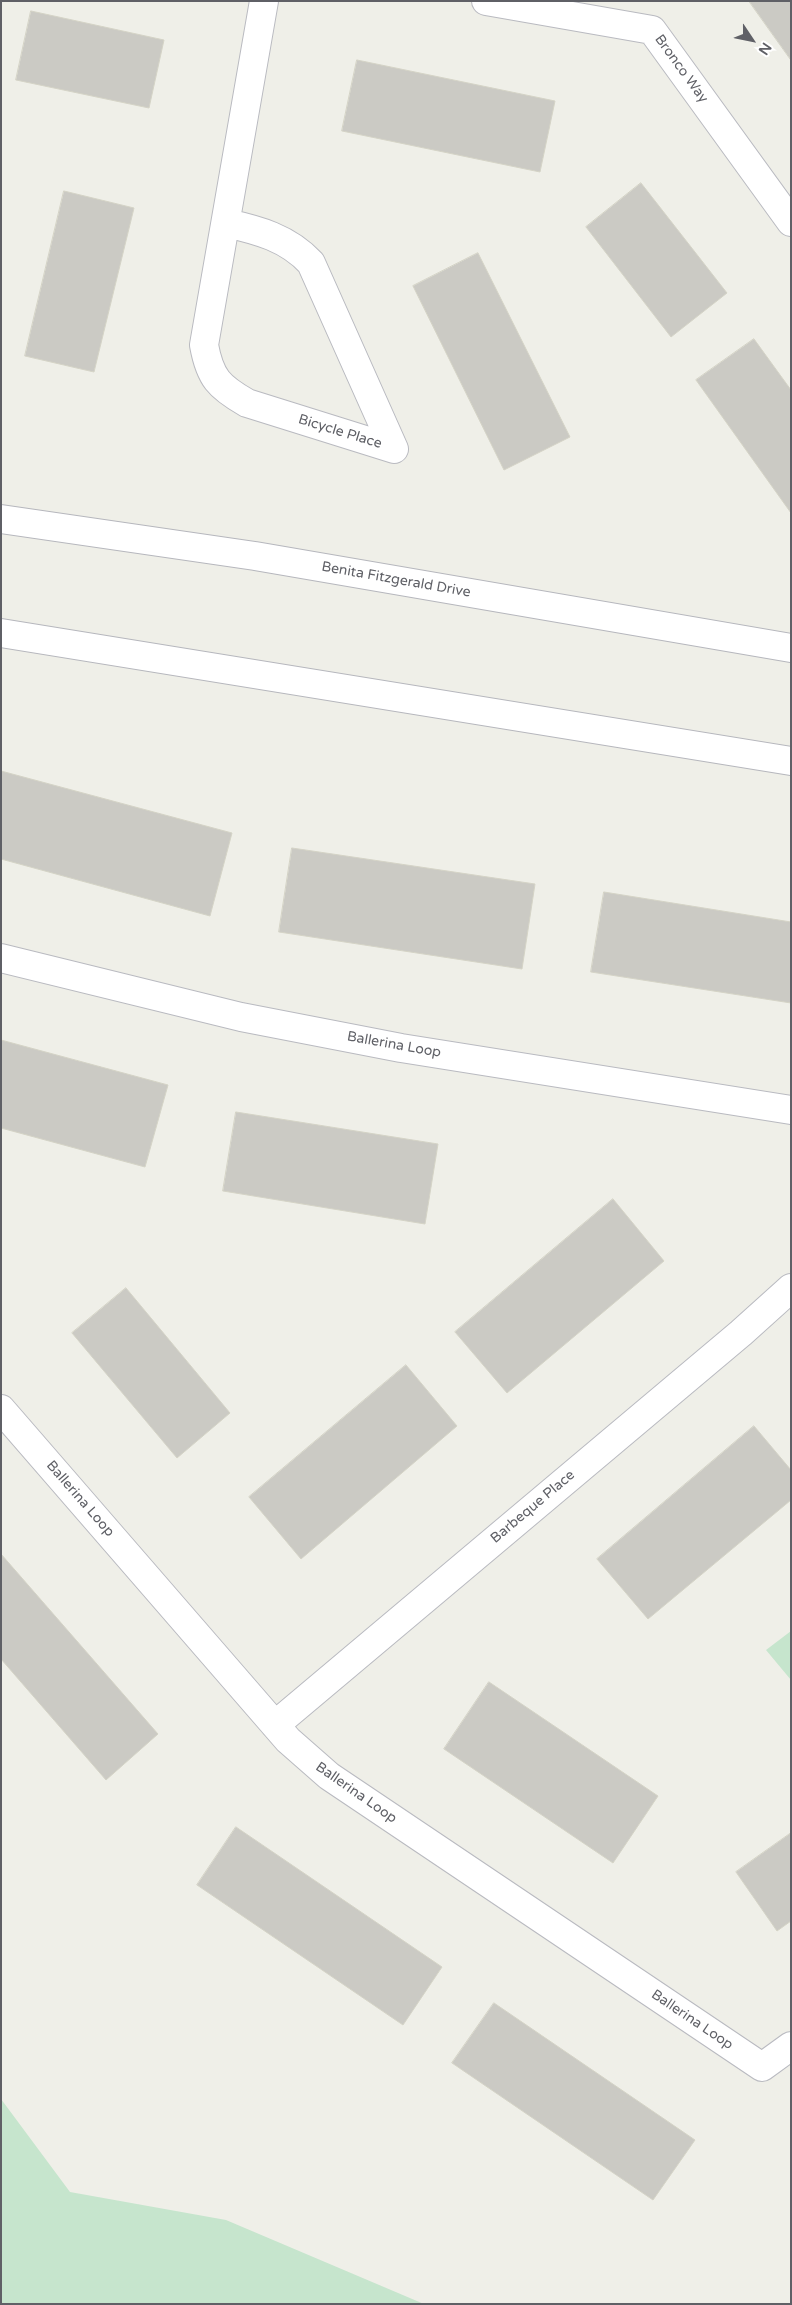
<!DOCTYPE html>
<html>
<head>
<meta charset="utf-8">
<style>
	body { margin:0 }
	#map { position:relative; width:792px; height:2305px; overflow:hidden; background:#efefe8; font-family:"Varela Round",sans-serif }
	canvas { display:block }
	.frame { position:absolute; inset:0; border:2px solid #5f6066; pointer-events:none }
	.north { position:absolute; left:727px; top:15px; width:50px; height:50px; -webkit-text-stroke:4px #fff; paint-order:stroke; rotate:124deg; font-size:14px; font-weight:700; line-height:20px; text-align:center; color:#5f6066 }
	.north::after { content:''; display:block; margin:auto; width:18px; height:22px; background:#5f6066; clip-path:polygon(50% 0,100% 100%,50% 72%,0 100%) }
</style>
</head>
<body>
<div id="map">
<canvas width="792" height="2305"></canvas>
<div class="frame"></div>
<div class="north">N</div>
</div>
<script>
const context = document.querySelector('canvas').getContext('2d');
context.lineJoin = 'round';
function paint(path, color) { context.fillStyle = color; context.fill(path, 'evenodd'); }
function stroke(path, color, width, dash) { context.strokeStyle = color; context.lineWidth = width; context.lineCap = dash ? 'butt' : 'round'; context.setLineDash(dash || []); context.stroke(path); }
function write(font, color, halo, rows, align = 'center') {
  context.font = font + ' "Varela Round",sans-serif'; context.lineWidth = 4.5; context.setLineDash([]); context.textBaseline = 'middle'; context.strokeStyle = halo; context.fillStyle = color; for (const [text, x, y, turn = 0] of rows) {
    context.save(); context.translate(x, y); context.rotate((+turn || 0) * Math.PI / 180); context.textAlign = isNaN(turn) ? turn : align; if (halo) context.strokeText(text, 0, 0); context.fillText(text, 0, 0); context.restore();
  }
}
const green = new Path2D(`
	M791,1631V1680L766,1650Z
	M1,2099L70,2192L226,2220L424,2304H1Z`);
const building = new Path2D(`
	M749,1H791V60Z
	M31,11L164,40L149,108L16,80Z
	M357,60L555,101L540,172L342,131Z
	M641,183L727,293L671,337L586,227Z
	M64,191L134,208L94,372L25,356Z
	M478,253L570,437L504,470L413,286Z
	M754,339L791,390V513L696,380Z
	M1,771L232,833L210,916L1,859Z
	M292,848L535,884L522,969L279,932Z
	M604,892L791,922V1003L591,972Z
	M1,1040L168,1085L145,1167L1,1128Z
	M236,1112L438,1144L425,1224L223,1191Z
	M613,1199L664,1261L507,1393L455,1332Z
	M126,1288L230,1413L177,1458L72,1333Z
	M406,1365L457,1426L301,1559L249,1497Z
	M754,1426L791,1470V1500L648,1619L597,1559Z
	M1,1554L158,1734L106,1780L1,1659Z
	M489,1682L658,1796L613,1863L444,1749Z
	M236,1827L442,1967L403,2025L197,1885Z
	M791,1833V1921L777,1931L736,1872Z
	M494,2003L695,2140L653,2200L452,2063Z`);
const street = new Path2D(`
	M486,1L652,30L791,222
	M226,223C258,230 288,238 311,263L394,449L247,403C219,387 210,378 204,345L264,1
	M1,958L241,1017L401,1048L791,1110
	M1,1409L288,1740L329,1776L762,2067L791,2046
	M275,1725L741,1333L791,1288`);
const secondary = new Path2D(`
	M1,519L255,556L791,648
	M1,633L791,761`);
const streetNames = [
	["Bronco Way",681,69,54],
	["Bicycle Place",340,432,17],
	["Benita Fitzgerald Drive",396,580,10],
	["Ballerina Loop",394,1045,10],
	["Ballerina Loop",80,1499,49],
	["Barbeque Place",533,1507,-40],
	["Ballerina Loop",356,1793,35],
	["Ballerina Loop",692,2020,34]
];
paint(green, '#c6e5cd');
paint(building, '#cbcac4');
stroke(building, '#d4d3c6', 1);
stroke(street, '#b9bac0', 30);
stroke(secondary, '#b6b7bd', 30);
stroke(street, '#fff', 28);
stroke(secondary, '#fff', 28);
write('14px', '#5f6066', '#fff', streetNames);
</script>
</body>
</html>
